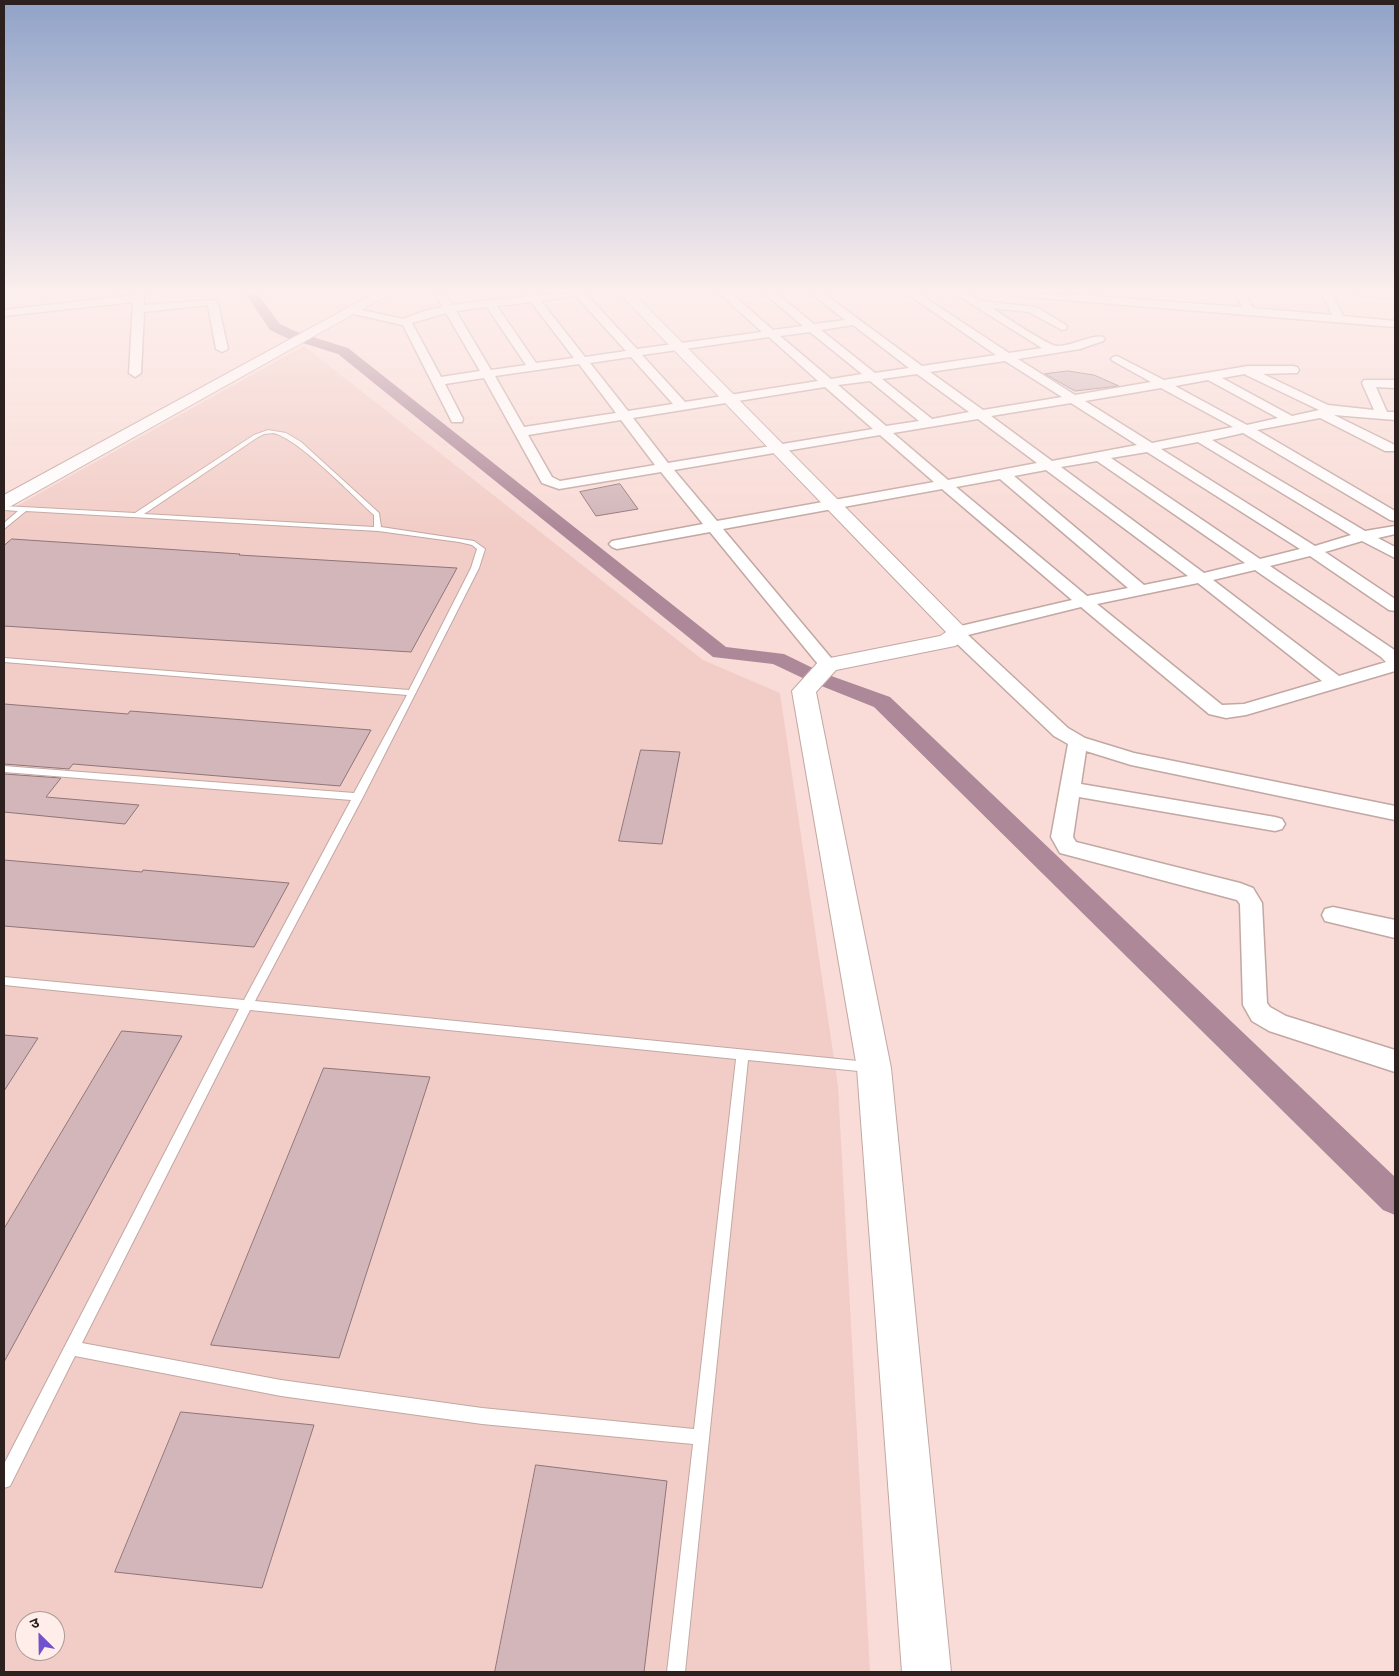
<!DOCTYPE html>
<html>
<head>
<meta charset="utf-8">
<style>
	body { margin:0 }
	#map { position:relative; width:1399px; height:1676px; overflow:hidden; background:#f9dcd7; font-family:Lora,"Noto Sans Devanagari",serif }
	canvas { display:block }
	.frame { position:absolute; inset:0; border:5px solid #2c211f; pointer-events:none }
	.north { position:absolute; left:15px; top:1611px; width:50px; height:50px; box-sizing:border-box; background:#feede9; border:1px solid #aa9b98; border-radius:50%; rotate:337deg; font-size:14px; font-weight:700; line-height:20px; text-align:center; color:#2c211f }
	.north::after { content:''; display:block; margin:auto; width:18px; height:22px; background:#7252cc; clip-path:polygon(50% 0,100% 100%,50% 72%,0 100%) }
</style>
</head>
<body>
<div id="map">
<canvas width="1399" height="1676"></canvas>
<div class="frame"></div>
<div class="north">उ</div>
</div>
<script>
const context = document.querySelector('canvas').getContext('2d');
context.lineJoin = 'round';
function paint(path, color) { context.fillStyle = color; context.fill(path, 'evenodd'); }
function stroke(path, color, width, dash) { context.strokeStyle = color; context.lineWidth = width; context.lineCap = dash ? 'butt' : 'round'; context.setLineDash(dash || []); context.stroke(path); }
const built = new Path2D(`
	M304,346L703,660L780,693L838,1086L870,1672H4V513ZM25,1621H55V1651H25Z`);
const canal = new Path2D(`
	M245,293H257L280,324L297,332L348,348L726,647L784,654L823,673L890,697L1395,1177V1215L1383,1210L874,707L809,681L773,664L713,657L338,354L287,338L270,330Z`);
const building = new Path2D(`
	M1068,371L1094,375L1119,386L1075,391L1045,374Z
	M620,484L638,509L596,516L580,492Z
	M12,539L240,554L239,555L457,568L411,652L188,638L4,626V546Z
	M4,704L128,714L130,711L371,730L340,786L73,764L69,769L4,764Z
	M641,750L680,752L662,844L619,841Z
	M4,774L61,778L46,797L139,805L125,824L4,812Z
	M4,860L142,872L143,870L289,883L254,947L4,926Z
	M122,1031L182,1036L4,1362V1229Z
	M4,1035L38,1038L4,1091Z
	M324,1068L430,1077L339,1358L211,1345Z
	M181,1412L314,1425L262,1588L115,1572Z
	M536,1465L667,1481L644,1672H495Z`);
const lane = new Path2D(`
	M268,430L286,433L301,442L379,513L381,527L474,541L485,549L479,568L363,797L255,1001L868,1062L872,1063L874,1067L872,1071L868,1072L748,1060L685,1672H667L693,1444L482,1424L281,1396L75,1356L10,1486L4,1488V1464L239,1009L4,985V977L244,1000L351,800L4,772V766L354,793L407,695L4,662V658L409,690L471,568L477,549L472,545L459,542L378,531L26,511L4,529V523L18,511L4,510V506L135,513L254,435ZM273,433C298,438 352,495 374,515V527L144,514L258,437L264,434ZM250,1010L736,1059L694,1429L482,1408L281,1380L82,1343Z`);
const street = new Path2D(`
	M137,293L144,296V305L214,300L218,304L228,349L222,352L216,349L208,305L144,312L141,373L135,377L129,373L133,302L4,316V310L134,295Z
	M525,293L537,295L585,293L637,349L762,332L719,293H731L773,330L803,326L764,293H776L814,324L845,320L811,293H823L922,366L996,355L906,293H918L1009,353L1042,348L954,293H967L980,301L1036,307L1066,325L1067,327L1066,329L1062,330L1029,312L992,308C1003,315 1048,346 1057,346C1071,347 1091,334 1103,337L1105,339L1103,341L1080,349L1018,359L1075,395L1151,382L1113,361L1111,359L1113,357L1117,356L1164,380L1248,366H1293L1297,367L1299,370L1297,373L1263,374L1328,405L1374,410L1362,383L1364,380H1395V388L1376,387L1387,412H1395V420L1334,415L1395,445V451H1385L1320,418L1257,430L1395,511V521L1390,520L1243,433L1212,440L1365,531L1395,526V534L1378,538L1395,547V558L1362,541L1325,552L1395,599V611L1389,610L1310,556L1270,566L1393,649L1395,651V671L1246,715L1226,718L1209,714L1081,607L968,635L1068,728L1085,738L1134,753L1395,806V820L1131,765L1086,751L1081,784L1275,817L1282,819L1285,824L1282,829L1275,831L1079,797L1073,837L1076,842L1240,883L1253,888L1262,903L1267,1003L1270,1007L1286,1016L1395,1050V1072L1269,1031L1252,1021L1243,1005L1240,904L1237,900L1060,853L1051,837L1068,744L1054,736L952,639L949,632L952,628L1072,600L942,489L723,529L837,665L834,669L828,670L822,669L710,532L617,549L612,547L609,544L612,541L703,524L661,472L559,489L542,483L484,378L445,384L463,419L462,422H452L403,325L349,313L348,311L353,308L403,319L424,311L443,307L437,297L442,294L446,295L452,305L527,296ZM576,296L626,351L585,357L541,301ZM531,302L574,358L536,363L497,306ZM487,307L526,365L491,370L456,311ZM446,313L480,371L441,377L412,323ZM853,325L909,368L875,373L821,330ZM810,332L862,374L831,379L780,336ZM769,337L818,381L685,402L642,355ZM631,357L673,404L628,411L590,363ZM1005,361L1062,397L983,410L930,372ZM579,364L616,413L524,427L495,376ZM917,374L969,412L932,419L882,379ZM1245,374L1246,375L1319,410L1292,416L1222,378ZM1208,380L1278,418L1247,425L1175,386ZM870,381L919,421L886,426L838,385ZM825,387L873,429L668,463L633,418ZM1161,388L1233,427L1152,443L1085,401ZM1071,403L1137,445L1052,461L991,416ZM978,419L1037,463L948,480L893,433ZM621,420L655,465L560,481L552,477L528,435ZM880,435L934,482L717,521L674,470ZM1198,442L1351,535L1315,546L1161,449ZM1147,452L1300,549L1260,559L1111,458ZM1097,461L1245,563L1204,573L1061,467ZM1046,470L1188,576L1144,585L1014,476ZM1000,479L1128,588L1087,596L956,487ZM1255,570L1381,657L1386,662L1339,676L1213,580ZM1198,583L1322,681L1244,704L1222,705L1097,604Z
	M1010,293L1082,295V293H1092V296L1242,307L1235,293H1245L1253,308L1332,315L1322,293H1332L1343,316L1395,321V327L1015,296Z
	M1358,293H1395V298L1363,296Z
	M1333,907L1395,920V938L1325,921L1322,915L1325,909Z`);
const secondary = new Path2D(`
	M375,293H391L11,506L4,508V495Z
	M619,293H633L969,632L966,640L955,646L836,670L816,692L891,1068L951,1672H902L857,1068L792,691L820,660L940,636L946,632Z`);
paint(built, '#f2cdc7');
paint(canal, '#ad8898');
paint(building, '#d2b6b9');
stroke(building, '#907679', 1);
stroke(lane, '#c2a7a2', 2);
stroke(street, '#c2a7a2', 3);
stroke(secondary, '#c2a7a2', 2);
paint(lane, '#fff');
paint(street, '#fff');
paint(secondary, '#fff');
const sky = context.createLinearGradient(0, 0, 0, 528);
sky.addColorStop(0, '#90a2c8');
sky.addColorStop(0.55, '#fcefed');
sky.addColorStop(1, '#fcefed00');
context.fillStyle = sky;
context.fillRect(0, 0, 1399, 528);
</script>
</body>
</html>
